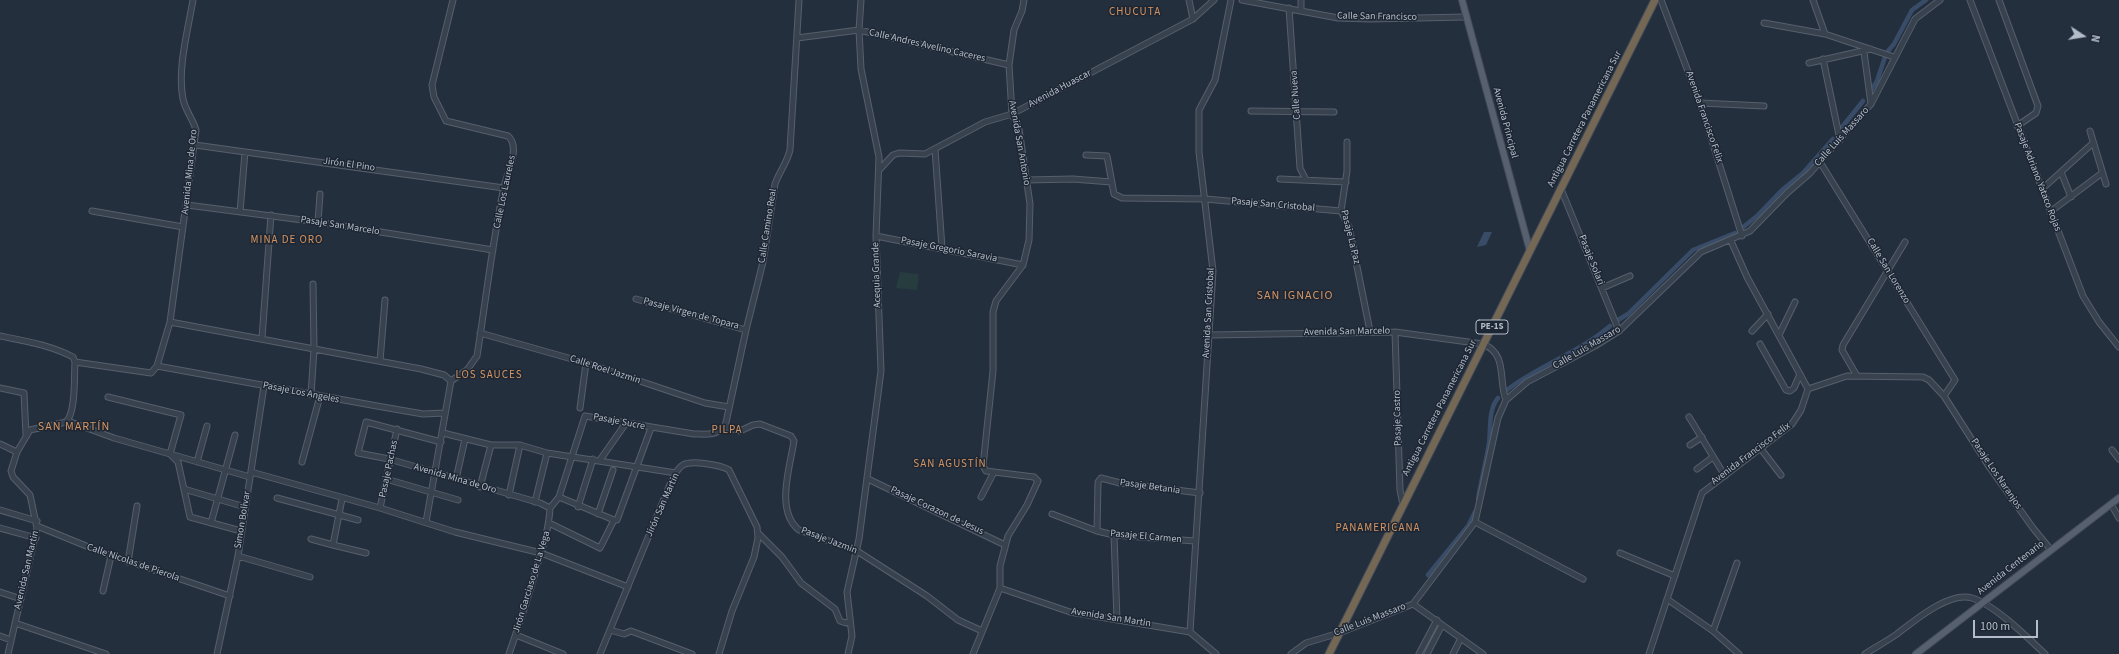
<!DOCTYPE html>
<html>
<head>
<meta charset="utf-8">
<style>
	body { margin:0 }
	#map { position:relative; width:2119px; height:654px; overflow:hidden; background:#242f3e; font-family:"Source Sans 3",sans-serif }
	canvas { display:block }
	.north { position:absolute; left:2063px; top:16px; width:40px; height:40px; -webkit-text-stroke:3px #1d2633; paint-order:stroke; rotate:102deg; font-size:11px; font-weight:700; line-height:16px; text-align:center; color:#b4bcc9 }
	.north::after { content:''; display:block; margin:auto; width:14px; height:18px; background:#b4bcc9; clip-path:polygon(50% 0,100% 100%,50% 72%,0 100%) }
	.scale { position:absolute; left:1973px; top:620px; width:65px; height:18px; box-sizing:border-box; border:2px solid #b4bcc9; border-top:0; padding-left:5px; font-size:12px; line-height:14px; white-space:nowrap; color:#b4bcc9; -webkit-text-stroke:3px #1d2633; paint-order:stroke }
</style>
</head>
<body>
<div id="map">
<canvas width="2119" height="654"></canvas>
<div class="north">N</div>
<div class="scale">100 m</div>
</div>
<script>
const context = document.querySelector('canvas').getContext('2d');
context.lineJoin = 'round';
function paint(path, color) { context.fillStyle = color; context.fill(path, 'evenodd'); }
function stroke(path, color, width, dash) { context.strokeStyle = color; context.lineWidth = width; context.lineCap = dash ? 'butt' : 'round'; context.setLineDash(dash || []); context.stroke(path); }
function write(font, color, halo, rows, align = 'center') {
  context.font = font + ' "Source Sans 3",sans-serif'; context.lineWidth = 3; context.setLineDash([]); context.textBaseline = 'middle'; context.strokeStyle = halo; context.fillStyle = color; for (const [text, x, y, turn = 0] of rows) {
    context.save(); context.translate(x, y); context.rotate((+turn || 0) * Math.PI / 180); context.textAlign = isNaN(turn) ? turn : align; if (halo) context.strokeText(text, 0, 0); context.fillText(text, 0, 0); context.restore();
  }
}
const green = new Path2D(`
	M900,272L919,274L917,290L896,288Z`);
const water = new Path2D(`
	M1484,232H1492L1486,245L1477,247Z`);
const canal = new Path2D(`
	M1888,51L1894,44L1912,10L1926,0
	M1872,89L1877,81L1885,57
	M1838,132L1863,101
	M1742,228L1757,216L1782,190L1803,173L1833,139
	M1618,320L1628,314L1693,250L1735,233
	M1507,390C1539,365 1579,353 1610,326
	M1478,499C1481,481 1486,462 1489,443C1491,428 1488,410 1498,398
	M1428,575L1468,526L1475,512`);
const minor = new Path2D(`
	M1189,0L1193,19
	M1242,0L1338,18L1370,19L1466,17
	M1661,0L1700,103L1742,236
	M1813,0L1825,34
	M1970,0L2083,296L2099,322L2119,347
	M1999,0L2038,106L2036,113L2017,126
	M1289,8L1300,168L1306,180
	M1301,11V0
	M1764,23L1825,34L1894,57
	M797,38L859,30L1009,65
	M1864,52L1871,104
	M1823,59L1840,140
	M1809,63L1871,49
	M1700,103L1764,106
	M1251,111L1334,112
	M2090,131L2106,184
	M1347,142V171L1341,211L1349,227L1370,331
	M195,145L504,188
	M935,149L942,248
	M1086,155L1107,156L1114,194L1122,198L1205,199L1341,211
	M1820,162L1955,380L1944,396
	M879,170L893,155L899,153L925,154L985,122L1012,114L1193,19L1214,0
	M2061,172L2071,197
	M1280,179L1346,182
	M1026,180L1073,179L1111,182
	M1561,189L1619,331
	M2042,189L2093,143
	M187,205L318,222L493,250
	M92,211L183,227
	M240,212L245,152
	M2050,212L2102,173
	M318,222L320,194
	M876,236L1023,265
	M1602,288L1630,276
	M636,299L746,330
	M170,322L421,369L444,375L451,381
	M1752,331L1768,314
	M1395,332L1400,490L1403,505
	M480,333L586,363L705,403L729,407
	M1210,335L1395,332L1483,344C1508,354 1498,380 1506,400
	M1779,335L1795,302
	M0,336C25,341 50,345 73,357L75,362C74,376 76,413 66,422L30,430L17,452L11,471L13,477L30,495L37,528L8,654
	M262,338L271,215
	M1760,344L1786,390L1790,391L1794,388L1800,374
	M380,361L385,300
	M75,362L151,373L157,366L170,322L196,130C193,119 185,110 183,99C177,69 188,30 193,0
	M157,366L377,406L423,414L445,413
	M1857,376L1842,350L1843,345L1905,242
	M451,381L467,370L477,356C486,300 492,243 504,187C507,173 521,147 508,136L446,121L434,97L432,85L453,0
	M0,388L24,393L26,435
	M1808,389L1847,376L1923,377L1929,380L1944,396L1990,468L2033,528L2051,550
	M311,395L314,349L313,284
	M108,397L181,415L170,454L250,477
	M580,408L586,363
	M1689,417L1725,476
	M68,421L114,438L170,454L178,462L190,517L241,531
	M725,427L746,330L763,262L775,184C779,172 787,163 790,150L799,0
	M725,427L740,431L753,425L760,424L791,436L794,441C790,467 775,511 799,530L857,551L927,596L958,620L982,631
	M443,433L491,445H520L547,453L676,473
	M441,442L366,422L358,453L389,459L540,503L550,508
	M0,444L17,452
	M1690,445L1702,437
	M1761,449L1781,475
	M2112,450L2119,459
	M600,460L626,423
	M197,462L207,426
	M302,462L320,396
	M1697,469L1713,457
	M251,472L380,508L455,532L541,553L628,587
	M386,479L458,500
	M456,479L465,439
	M868,479L1005,545
	M480,487L491,445
	M184,489L245,507
	M509,495L520,445
	M559,497L614,520
	M981,497L994,472
	M277,498L358,520
	M342,499L333,545L366,553
	M535,502L547,453
	M2111,504L2119,518
	M578,507L593,459
	M380,508L397,429
	M550,508L559,497L585,416L694,434C707,434 714,436 725,427
	M0,510L37,521
	M598,514L613,470
	M1052,514L1097,531L1114,535L1195,541
	M426,522L451,381
	M1475,522L1583,579
	M211,523L235,435
	M549,523L600,548L614,520H617L651,428
	M37,526L101,552L230,596
	M0,528L36,538
	M1097,531L1098,482L1101,478L1120,483L1200,493
	M758,533L782,557L801,583L835,609L840,621L846,623L850,621
	M1114,535L1117,620
	M311,539L333,545
	M1620,553L1675,576
	M238,556L310,577
	M128,562L137,506
	M1000,588L1070,612L1190,632L1216,654
	M103,591L111,556
	M0,592L21,599
	M1667,599L1713,631L1739,654
	M1413,604L1483,654
	M15,623L106,654
	M610,630L624,634L631,631L692,654
	M1713,631L1737,563
	M1190,632L1213,271L1199,152V110L1215,80L1231,0
	M516,635L563,654
	M0,636L11,640
	M217,654L238,556L264,386
	M509,654C519,625 529,596 537,566C543,547 549,528 550,508
	M600,654L673,477C676,473 678,468 683,465C691,460 721,465 729,470L757,527L758,538L754,557L732,611L719,654
	M848,654L852,636L847,592L859,539L881,371L876,236L879,157L861,69L859,30L861,0
	M973,654L1000,588V566L1008,536L1027,505L1038,481L1034,477L986,471L983,466L993,371V312L996,301L1023,265L1029,240L1030,204L1019,129L1012,114L1009,65L1014,30L1022,11L1024,0
	M1291,654L1306,643L1339,633L1413,604L1475,522L1498,418L1506,400L1527,382L1595,346L1619,331L1701,252L1750,231L1787,193L1810,173L1871,104L1915,19L1940,0
	M1419,654L1437,620
	M1427,654L1442,625
	M1453,654L1461,638
	M1649,654L1702,493L1792,424L1801,410L1808,389L1747,277L1731,241
	M1865,654C1876,647 1887,641 1897,634C1914,621 1949,591 1972,598C1995,605 2027,637 2045,654`);
const major = new Path2D(`
	M1462,0L1530,251
	M1916,654L2119,498`);
const highway = new Path2D(`
	M1329,654L1655,0`);
const shields = [
	[1492,327,32]
];
const shieldNames = [
	["PE-1S",1492,327]
];
const streetNames = [
	["Calle San Francisco",1377,17,1],
	["Calle Andres Avelino Caceres",927,46,13],
	["Avenida Huascar",1060,89,-28],
	["Calle Nueva",1296,95,-94],
	["Avenida Francisco Felix",1704,117,71],
	["Antigua Carretera Panamericana Sur",1585,119,-63],
	["Avenida Principal",1505,123,75],
	["Calle Luis Massaro",1842,137,-48],
	["Avenida San Antonio",1019,143,80],
	["Jirón El Pino",349,165,8],
	["Avenida Mina de Oro",190,172,-84],
	["Pasaje Adriano Yataco Rojas",2037,177,69],
	["Calle Los Laureles",505,192,-78],
	["Pasaje San Cristobal",1273,205,5],
	["Pasaje San Marcelo",340,226,9],
	["Calle Camino Real",768,226,-81],
	["Pasaje La Paz",1350,237,76],
	["Pasaje Gregorio Saravia",949,250,11],
	["Pasaje Solari",1591,260,68],
	["Calle San Lorenzo",1888,271,59],
	["Acequia Grande",877,275,-92],
	["Avenida San Cristobal",1209,313,-87],
	["Pasaje Virgen de Topara",691,314,15],
	["Avenida San Marcelo",1347,332,-1],
	["Calle Luis Massaro",1587,348,-30],
	["Calle Roel Jazmin",605,370,18],
	["Pasaje Los Angeles",301,393,11],
	["Antigua Carretera Panamericana Sur",1440,408,-63],
	["Pasaje Castro",1398,418,-91],
	["Pasaje Sucre",619,422,11],
	["Avenida Francisco Felix",1751,454,-37],
	["Pasaje Pachas",389,469,-78],
	["Pasaje Los Naranjos",1996,474,56],
	["Avenida Mina de Oro",455,479,16],
	["Pasaje Betania",1150,487,8],
	["Jirón San Martin",663,505,-66],
	["Pasaje Corazon de Jesus",937,511,25],
	["Simon Bolivar",243,520,-81],
	["Pasaje El Carmen",1146,537,5],
	["Pasaje Jazmin",829,541,21],
	["Calle Nicolas de Pierola",133,563,19],
	["Avenida Centenario",2011,568,-38],
	["Avenida San Martin",27,570,-77],
	["Jirón Garciaso de La Vega",532,582,-73],
	["Avenida San Martin",1111,618,9],
	["Calle Luis Massaro",1370,620,-21]
];
const neighbourhoodNames = [
	["CHUCUTA",1135,13],
	["MINA DE ORO",287,241],
	["LOS SAUCES",489,376],
	["PILPA",727,431],
	["SAN AGUSTÍN",950,465],
	["PANAMERICANA",1378,529]
];
const quarterNames = [
	["SAN IGNACIO",1295,296],
	["SAN MARTÍN",74,427]
];
paint(green, '#263c3f');
paint(water, '#394c67');
stroke(canal, '#394c67', 4.5);
stroke(minor, '#565f6c', 7);
stroke(major, '#414a57', 8);
stroke(highway, '#434c59', 9);
stroke(minor, '#38414e', 5);
stroke(major, '#56606e', 6);
stroke(highway, '#746855', 7);
for (const [x, y, w] of shields) { const box = new Path2D(); box.roundRect(x - w / 2, y - 7, w, 14, 3); context.fillStyle = '#1d2633'; context.fill(box); stroke(box, '#b4bcc9', 1); }
write('bold 9px', '#b4bcc9', null, shieldNames);
write('10px', '#b4bcc9', '#1d2633', streetNames);
context.letterSpacing = '1px';
write('11px', '#d59563', '#1d2633', neighbourhoodNames);
context.letterSpacing = '0px';
context.letterSpacing = '1px';
write('12px', '#d59563', '#1d2633', quarterNames);
context.letterSpacing = '0px';
</script>
</body>
</html>
